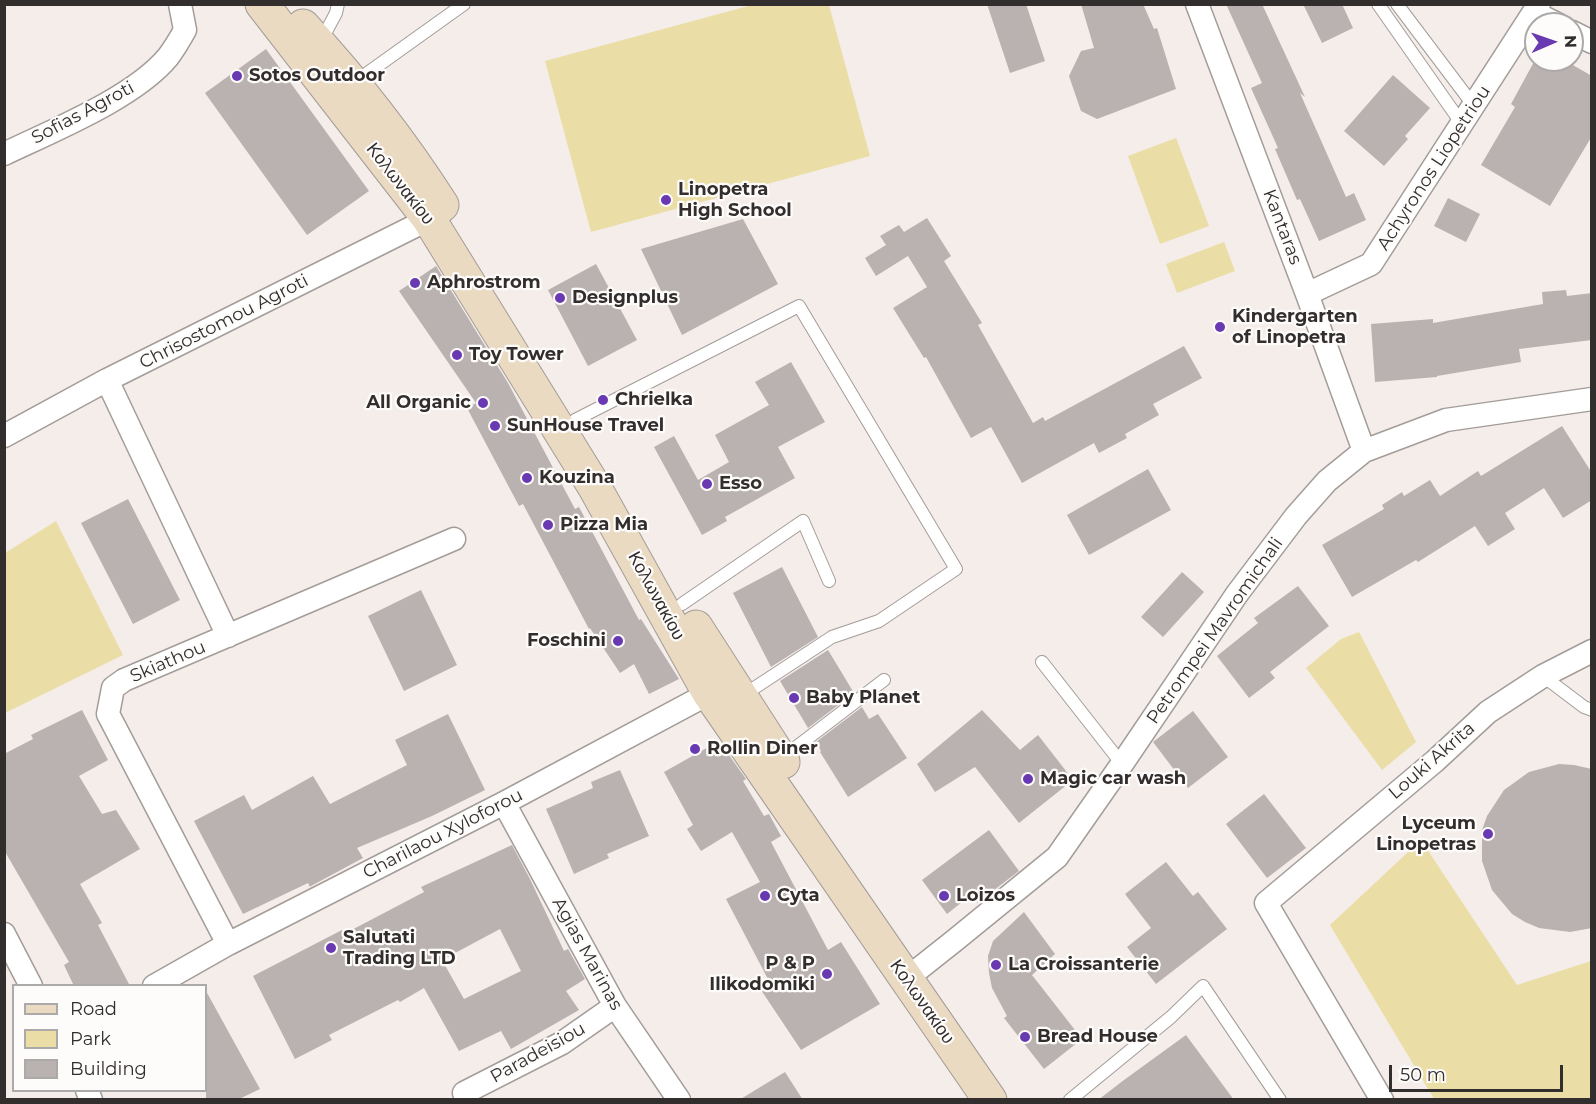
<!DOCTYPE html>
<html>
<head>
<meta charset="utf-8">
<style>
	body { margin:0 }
	#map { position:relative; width:1596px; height:1104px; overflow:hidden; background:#f4ede9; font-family:Montserrat,sans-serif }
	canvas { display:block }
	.frame { position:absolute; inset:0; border:6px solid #312e2d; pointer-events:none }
	.legend { position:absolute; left:12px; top:984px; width:195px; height:108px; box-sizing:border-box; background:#fefcfa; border:2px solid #acaaa8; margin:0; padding:8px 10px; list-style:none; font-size:18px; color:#312e2d }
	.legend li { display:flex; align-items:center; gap:12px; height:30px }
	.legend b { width:30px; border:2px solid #acaaa8 }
	.north { position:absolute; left:1524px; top:12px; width:60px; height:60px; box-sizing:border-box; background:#fefcfa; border:2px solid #acaaa8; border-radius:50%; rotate:88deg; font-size:16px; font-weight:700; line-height:24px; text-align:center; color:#312e2d }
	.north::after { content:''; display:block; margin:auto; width:21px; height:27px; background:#6839b0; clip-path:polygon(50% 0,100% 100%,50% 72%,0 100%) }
	.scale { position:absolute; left:1389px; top:1065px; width:174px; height:27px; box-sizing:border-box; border:3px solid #312e2d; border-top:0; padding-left:8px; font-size:18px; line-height:21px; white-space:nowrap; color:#312e2d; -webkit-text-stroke:4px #fefcfa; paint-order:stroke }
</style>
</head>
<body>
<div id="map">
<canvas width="1596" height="1104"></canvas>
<div class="frame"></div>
<ul class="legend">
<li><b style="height:8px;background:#eadac2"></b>Road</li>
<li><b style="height:16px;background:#eadea6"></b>Park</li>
<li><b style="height:16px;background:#bab2b1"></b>Building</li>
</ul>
<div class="north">N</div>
<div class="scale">50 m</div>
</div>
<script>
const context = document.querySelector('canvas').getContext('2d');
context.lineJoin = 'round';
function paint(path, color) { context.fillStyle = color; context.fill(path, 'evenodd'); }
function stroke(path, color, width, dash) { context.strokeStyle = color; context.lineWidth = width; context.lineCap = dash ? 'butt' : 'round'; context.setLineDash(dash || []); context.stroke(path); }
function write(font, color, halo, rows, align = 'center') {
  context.font = font + ' Montserrat,sans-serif'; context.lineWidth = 4.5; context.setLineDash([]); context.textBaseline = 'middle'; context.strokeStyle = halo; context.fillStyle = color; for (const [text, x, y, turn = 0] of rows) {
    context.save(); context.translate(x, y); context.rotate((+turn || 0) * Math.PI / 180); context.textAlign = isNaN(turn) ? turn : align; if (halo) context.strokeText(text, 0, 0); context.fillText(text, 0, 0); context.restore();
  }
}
const green = new Path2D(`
	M752,5H829L870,156L591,232L545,61Z
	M1176,138L1209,226L1160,244L1128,156Z
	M1224,242L1235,271L1177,293L1166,264Z
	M56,521L123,655L5,713V553Z
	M1359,632L1416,742L1382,770L1306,668L1341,639Z
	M1421,840L1517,985L1591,961V1099H1434L1330,925Z`);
const building = new Path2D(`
	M987,4H1026L1045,61L1010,73Z
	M1081,4H1143L1154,29L1157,28L1176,89L1097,119L1081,111L1069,76L1081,51L1094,48Z
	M1226,4H1262L1305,97L1300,93L1346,197L1354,193L1366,220L1319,241L1300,199L1297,200L1275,149L1278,148L1251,88L1262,83Z
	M1303,4H1342L1353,28L1322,43Z
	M266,49L369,191L307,235L205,93Z
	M1535,60H1564L1592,76V136L1550,206L1481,165L1515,107L1511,104Z
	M1393,75L1430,108L1405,136L1408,139L1384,166L1344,131Z
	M1448,198L1480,214L1466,242L1434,226Z
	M927,218L951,256L944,261L982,323L978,325L1033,423L1043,417L1045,421L1184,346L1202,378L1153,404L1159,415L1125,434L1127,438L1099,453L1094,443L1022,483L991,427L971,438L926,357L924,358L893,308L927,287L908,256L876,276L865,258L886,245L880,236L899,225L904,232Z
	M743,219L778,284L682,335L641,249Z
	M596,264L637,340L588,366L548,290Z
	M436,266L508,383L575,509L579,507L639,620L641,619L679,679L649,694L634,664L620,673L590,628L589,629L523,504L519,506L467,408L476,403L399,291Z
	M1566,290L1567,296L1592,293V340L1519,349L1521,362L1437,376V377L1375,382L1371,324L1433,319V323L1543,304L1542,292Z
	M791,362L825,422L778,447L795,478L725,517L727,521L702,535L654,447L674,436L698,480L729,462L715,435L769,405L755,382Z
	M1562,426L1592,473V500L1563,518L1544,488L1505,513L1515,529L1488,546L1475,526L1418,562L1416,560L1352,597L1322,545L1384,509L1382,505L1402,492L1404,496L1430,480L1440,496L1478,471L1481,476Z
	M1148,469L1171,510L1089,555L1067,515Z
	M128,499L180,600L133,624L81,523Z
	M782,567L818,637L771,667L733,593Z
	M1182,572L1204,592L1163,637L1141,617Z
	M1298,586L1329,626L1270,672L1275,678L1249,698L1217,656L1258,623L1254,618Z
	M421,590L457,665L404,691L368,616Z
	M828,650L854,693L808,728L780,681Z
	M862,707L869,719L878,714L907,758L848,797L820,752L821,751L816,742Z
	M82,710L108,760L79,776L102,814L116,810L140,849L80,884L102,923L98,925L130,986H74L64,965L69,962L4,850V754L33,739L31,735Z
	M982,710L1020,750L1038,735L1073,780L1019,823L975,767L935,792L917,764Z
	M1193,711L1228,757L1188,788L1153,742Z
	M448,714L485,790L432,816L357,848L363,858L311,886L310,887L308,883L243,914L194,821L244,795L252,810L313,776L330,804L407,765L395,740Z
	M719,741L746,779L743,781L764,816L769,814L781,836L771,842L828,950L841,942L880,1004L801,1050L759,987L769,981L726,899L760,882L732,832L701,851L687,829L693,825L664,772Z
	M1559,764L1574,765L1592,769V928L1570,932L1539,928L1525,922L1512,914L1492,890L1482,861V830L1487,816L1504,790L1529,772Z
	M620,770L649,836L607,854L609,858L574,874L546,809L593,788L591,782Z
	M1264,794L1306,848L1267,878L1226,824Z
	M989,830L1019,871L977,903L971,895L947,914L922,880Z
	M512,845L530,879L564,951L568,949L585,979L566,991L579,1010L511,1049L501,1031L459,1051L424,988L400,1002L398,1000L329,1035L332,1040L295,1059L253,976L342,930L344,934L424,892L421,887ZM500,929L521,971L464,999L442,960Z
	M1166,862L1193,896L1198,892L1227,929L1156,984L1127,947L1151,928L1125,894Z
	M1024,912L1055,954L1032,975L1082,1039L1044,1069L1004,1018L1007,1016L992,988L989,973L988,956L993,941Z
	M206,991L260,1089L237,1100H206Z
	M1186,1035L1234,1100H1098L1124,1080Z
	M785,1072L803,1100H739Z`);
const service = new Path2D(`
	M1378,4L1462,124
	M1397,4L1474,106
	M321,41L336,13L338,4
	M355,82L464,4
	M575,420L799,306L956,569L879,621L832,637L742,696
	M682,604L803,521L829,581
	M1042,662L1122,764
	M1543,676L1584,707L1592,710
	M782,758L884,680
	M1070,1100L1171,1017L1203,986L1280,1100`);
const minor = new Path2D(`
	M1197,4L1307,294L1364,451
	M1535,13L1557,24
	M1572,32L1592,42
	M4,154C52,131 134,98 168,57C174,49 180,39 185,30L180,4
	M1307,294L1371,264L1539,4
	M107,380L228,636
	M4,436L107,380L441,213
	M504,803L615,1006L679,1100
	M4,934L31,986
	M228,944L108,714L113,688L124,680L454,539
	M906,979L954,941L1057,857L1122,764L1237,594L1296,516L1327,481L1364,451L1446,420L1592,399
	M154,986L228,944L504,803L721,687
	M87,1090L91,1100
	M468,1100L464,1093L562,1043L615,1006
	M1382,1100L1266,903L1435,761L1488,712L1543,676L1592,651`);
const secondary = new Path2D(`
	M262,4L429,219L594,486L709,693L990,1100
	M303,26C354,81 401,141 442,205
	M696,627L783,762`);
const markers = [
	[237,76,6,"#6839b0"],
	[666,200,6,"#6839b0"],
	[415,283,6,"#6839b0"],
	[560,298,6,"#6839b0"],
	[1220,327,6,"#6839b0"],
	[457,355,6,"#6839b0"],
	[603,400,6,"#6839b0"],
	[483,403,6,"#6839b0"],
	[495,426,6,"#6839b0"],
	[527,478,6,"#6839b0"],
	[707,484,6,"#6839b0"],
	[548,525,6,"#6839b0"],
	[618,641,6,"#6839b0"],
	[794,698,6,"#6839b0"],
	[695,749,6,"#6839b0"],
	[1028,779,6,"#6839b0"],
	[1488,834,6,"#6839b0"],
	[765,896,6,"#6839b0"],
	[944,896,6,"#6839b0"],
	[331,948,6,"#6839b0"],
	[996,965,6,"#6839b0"],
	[827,974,6,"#6839b0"],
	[1025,1037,6,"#6839b0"]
];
const poiNames = [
	["Sotos Outdoor",249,76],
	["Linopetra",678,190],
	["High School",678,211],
	["Aphrostrom",427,283],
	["Designplus",572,298],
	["Kindergarten",1232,317],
	["of Linopetra",1232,338],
	["Toy Tower",469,355],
	["Chrielka",615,400],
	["All Organic",471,403,"right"],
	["SunHouse Travel",507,426],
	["Kouzina",539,478],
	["Esso",719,484],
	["Pizza Mia",560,525],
	["Foschini",606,641,"right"],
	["Baby Planet",806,698],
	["Rollin Diner",707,749],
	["Magic car wash",1040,779],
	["Lyceum",1476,824,"right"],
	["Linopetras",1476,845,"right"],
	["Cyta",777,896],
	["Loizos",956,896],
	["Salutati",343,938],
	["Trading LTD",343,959],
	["P & P",815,964,"right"],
	["Ilikodomiki",815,985,"right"],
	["La Croissanterie",1008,965],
	["Bread House",1037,1037]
];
const streetNames = [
	["Sofias Agroti",83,113,-28],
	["Achyronos Liopetriou",1434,168,-57],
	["Κολωνακίου",400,184,52],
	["Kantaras",1282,227,69],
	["Chrisostomou Agroti",224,322,-27],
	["Κολωνακίου",656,596,61],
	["Petrompei Mavromichali",1215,631,-55],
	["Skiathou",168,662,-23],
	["Louki Akrita",1432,761,-41],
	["Charilaou Xyloforou",443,834,-27],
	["Agias Marinas",587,954,61],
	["Κολωνακίου",922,1002,55],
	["Paradeisiou",538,1053,-29]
];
paint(green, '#eadea6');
paint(building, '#bab2b1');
stroke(service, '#a39c98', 14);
stroke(minor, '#a39c98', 25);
stroke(secondary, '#a39c98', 35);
stroke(service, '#fff', 12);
stroke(minor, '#fff', 22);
stroke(secondary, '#eadac2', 33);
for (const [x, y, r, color] of markers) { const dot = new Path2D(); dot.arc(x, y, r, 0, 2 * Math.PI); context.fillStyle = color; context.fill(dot); stroke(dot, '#fefcfa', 2); }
write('bold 18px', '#312e2d', '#fefcfa', poiNames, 'left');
write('18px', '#312e2d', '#fefcfa', streetNames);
</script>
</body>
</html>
